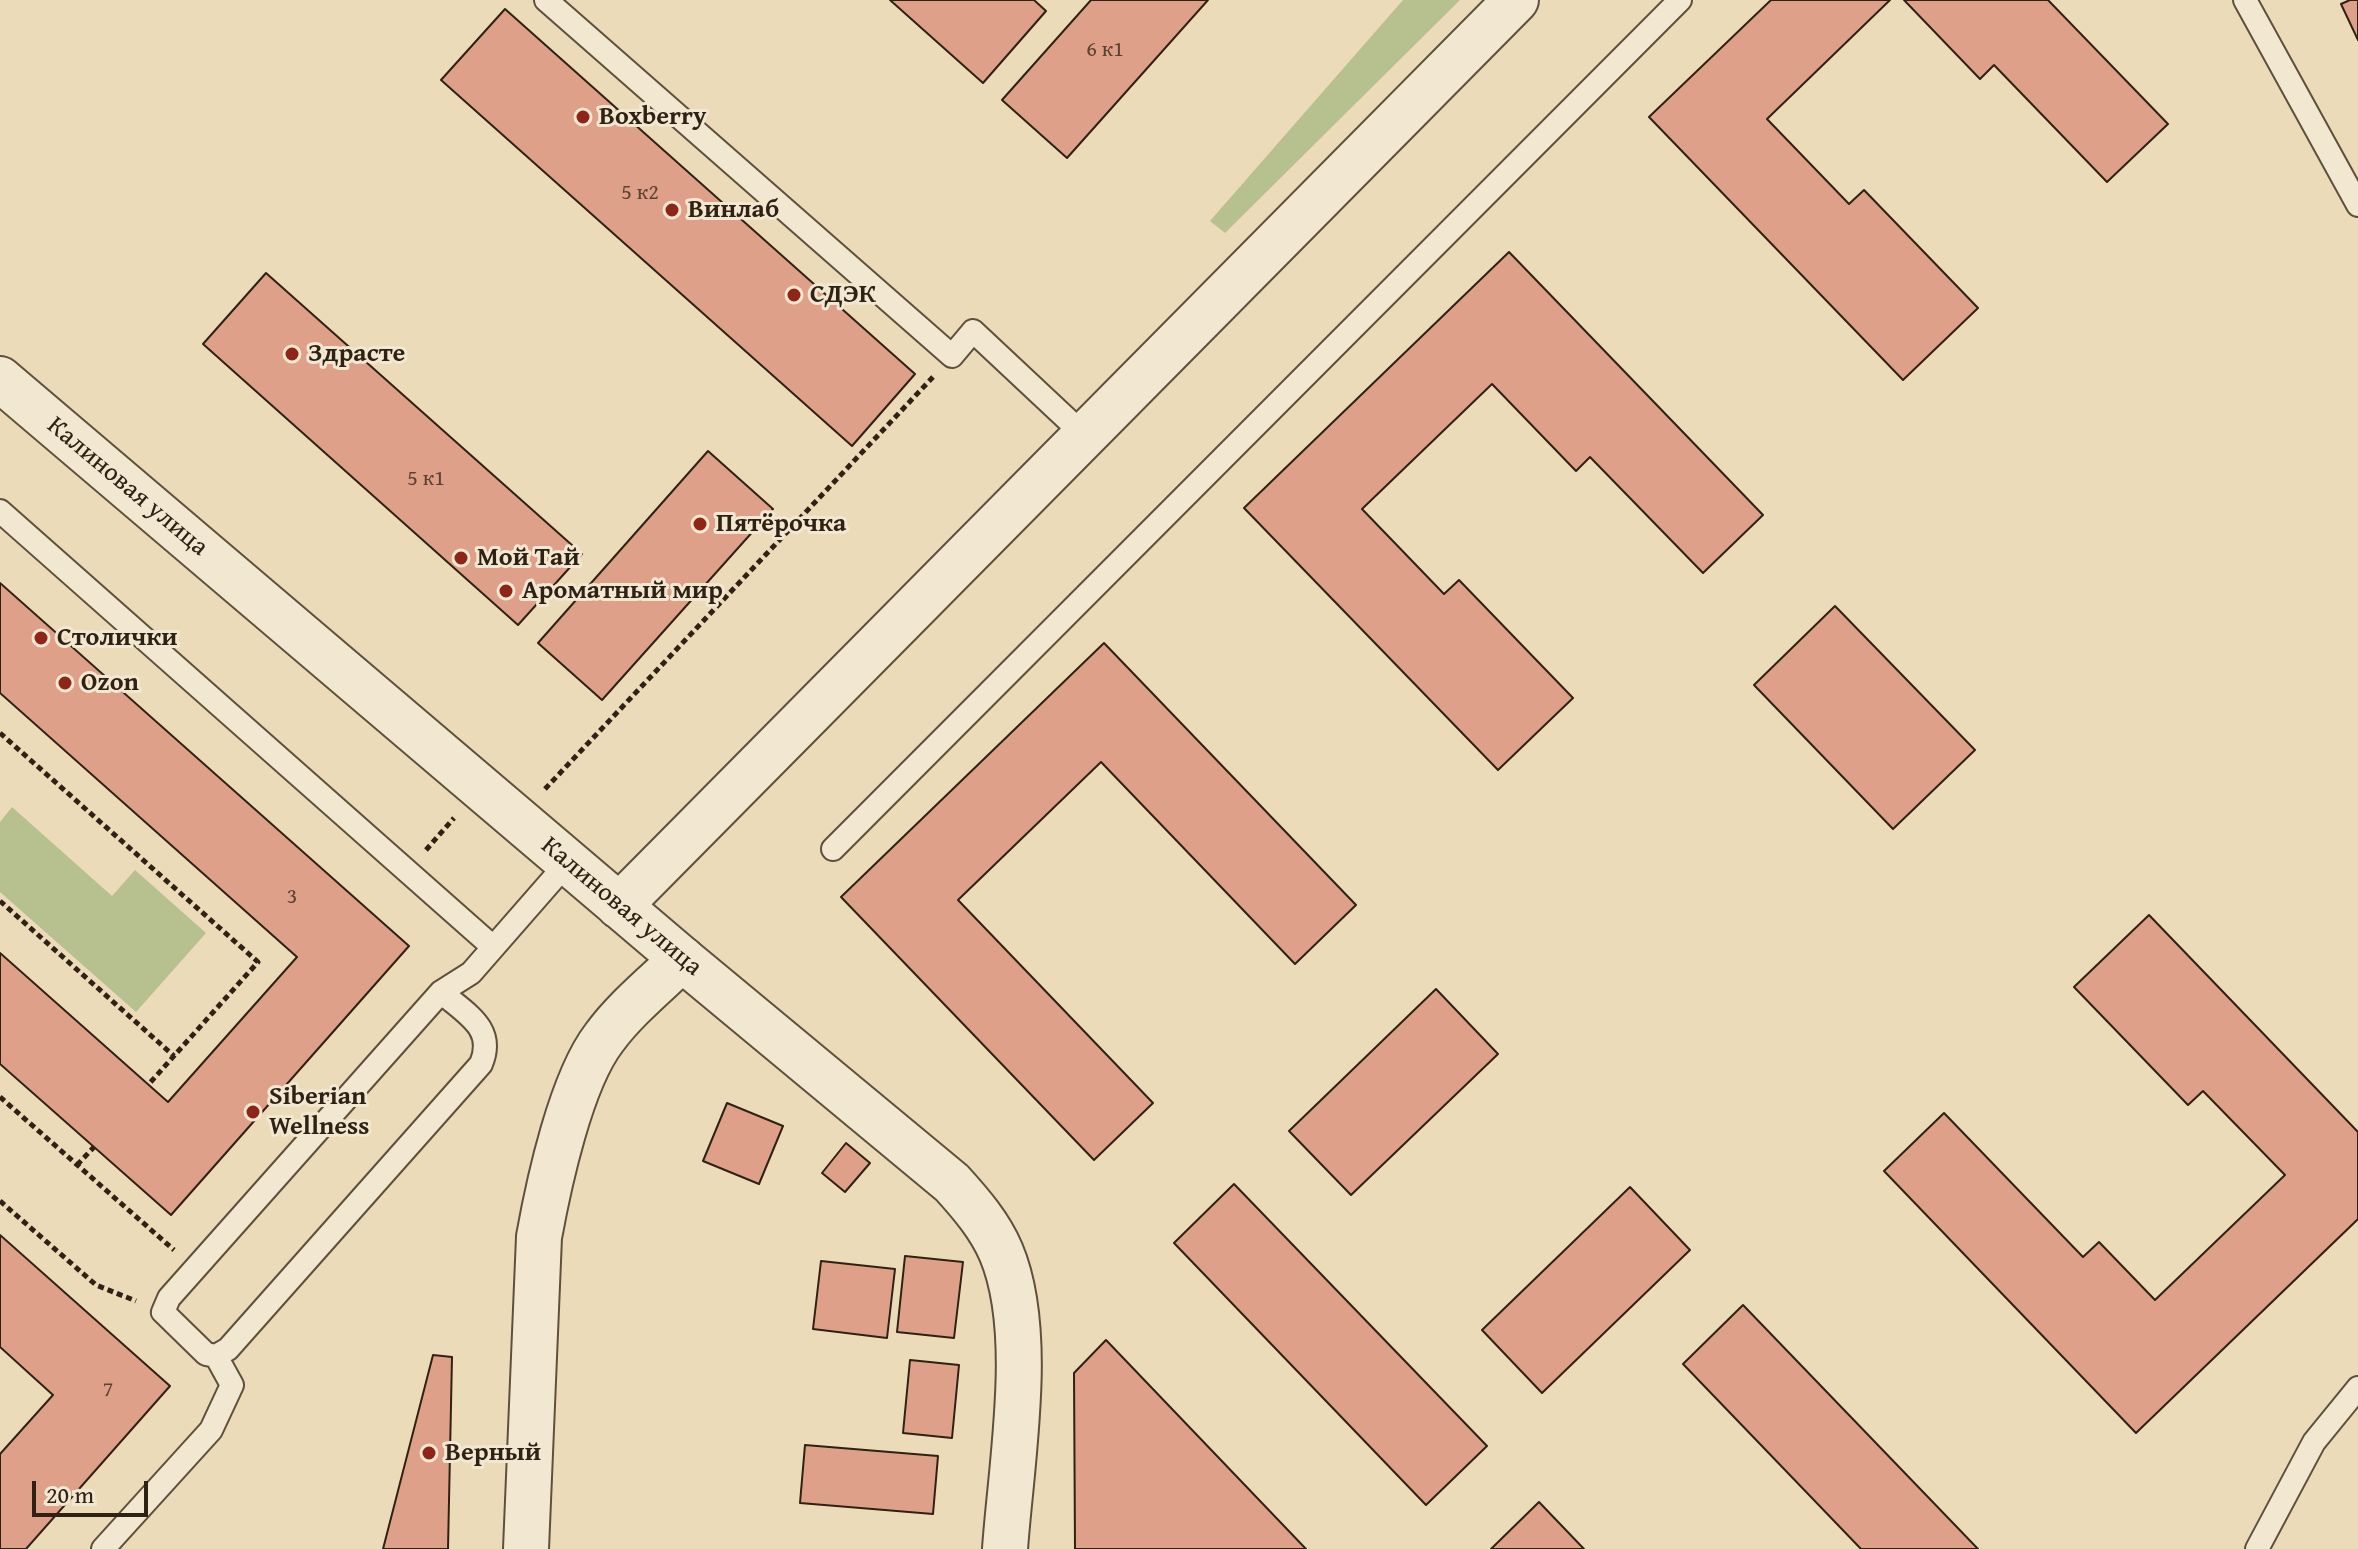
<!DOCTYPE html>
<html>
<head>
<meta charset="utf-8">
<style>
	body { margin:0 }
	#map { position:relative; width:2358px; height:1549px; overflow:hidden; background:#ebdbb8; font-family:"Gentium Book Plus",serif }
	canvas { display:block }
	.scale { position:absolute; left:32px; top:1481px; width:116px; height:36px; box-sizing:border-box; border:4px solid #2f2114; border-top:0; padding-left:10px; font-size:24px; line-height:28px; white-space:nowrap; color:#2f2114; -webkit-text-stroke:6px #f2e8d1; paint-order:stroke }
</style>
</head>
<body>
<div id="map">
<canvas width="2358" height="1549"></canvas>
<div class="scale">20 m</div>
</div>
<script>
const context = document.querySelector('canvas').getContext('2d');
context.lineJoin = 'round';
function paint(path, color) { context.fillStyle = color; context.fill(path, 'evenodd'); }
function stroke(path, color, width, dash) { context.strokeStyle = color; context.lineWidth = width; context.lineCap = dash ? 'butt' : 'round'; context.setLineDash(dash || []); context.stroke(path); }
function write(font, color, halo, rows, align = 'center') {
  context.font = font + ' "Gentium Book Plus",serif'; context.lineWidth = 6; context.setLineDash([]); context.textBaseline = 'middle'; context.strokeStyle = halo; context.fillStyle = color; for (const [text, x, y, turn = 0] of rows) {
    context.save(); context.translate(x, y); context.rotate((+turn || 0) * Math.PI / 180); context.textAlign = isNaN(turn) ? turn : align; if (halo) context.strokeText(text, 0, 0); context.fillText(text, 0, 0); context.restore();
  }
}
const green = new Path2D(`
	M1403,0H1460L1225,233L1210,221Z
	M12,807L112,896L135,870L206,933L136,1012L0,892V822Z`);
const building = new Path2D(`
	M890,0H1034L1046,11L983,83Z
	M1091,0H1208L1067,158L1002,100Z
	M1771,0H1890L1767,119L1849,204L1864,190L1978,308L1903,380L1649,117Z
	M1904,0H2048L2168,124L2107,182L1994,65L1980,79Z
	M2350,0H2358V40L2341,4Z
	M505,9L915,374L852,446L441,80Z
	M1509,252L1763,515L1703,573L1590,457L1576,471L1492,384L1362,509L1444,594L1459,580L1573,698L1498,770L1244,508Z
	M266,273L582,554L518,625L203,344Z
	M708,451L773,509L602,700L538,643Z
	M0,583L409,946L171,1215L0,1064V953L168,1102L297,957L0,693Z
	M1835,606L1975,750L1893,829L1754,685Z
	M1104,643L1356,905L1295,964L1101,762L958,900L1153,1103L1094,1160L841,897Z
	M2149,915L2358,1132V1219L2136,1433L1884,1171L1944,1113L2083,1257L2099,1242L2155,1300L2285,1175L2203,1091L2188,1105L2074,987Z
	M1436,989L1498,1054L1351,1195L1289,1131Z
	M727,1103L783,1126L759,1184L703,1161Z
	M846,1143L870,1163L845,1192L822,1173Z
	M1234,1184L1487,1446L1426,1505L1174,1243Z
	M1630,1187L1690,1250L1542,1393L1482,1330Z
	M0,1235L170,1386L26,1549H0V1454L53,1395L0,1347Z
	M905,1256L963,1262L954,1338L897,1332Z
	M821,1261L895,1269L887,1338L813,1329Z
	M1743,1305L1978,1549H1861L1683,1364Z
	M1106,1340L1306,1549H1075L1074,1373Z
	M433,1355L452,1357L448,1549H383Z
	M910,1360L959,1365L952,1438L903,1433Z
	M805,1445L938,1456L933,1514L800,1503Z
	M1539,1502L1584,1549H1491Z`);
const path = new Path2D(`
	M0,733L258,962L148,1085
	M545,789L933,377
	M426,850L454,818
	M0,901L174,1056
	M0,1097L174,1250
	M77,1165L94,1147
	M0,1201L96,1285L136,1301`);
const service = new Path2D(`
	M546,0L952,356L973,331L1084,435
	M2245,0L2358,205
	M0,511L493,947
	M833,849L1680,0
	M441,992C466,1014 496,1028 481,1064L228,1349L216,1356L206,1354L163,1312L169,1298L441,992L471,973L568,862
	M103,1549L211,1430L232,1385L216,1356
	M2257,1549L2314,1442L2358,1388`);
const minor = new Path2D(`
	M619,906L1516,0
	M526,1549L539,1237C549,1182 571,1081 604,1038C625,1009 656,984 682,959`);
const tertiary = new Path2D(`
	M0,379L682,959L952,1183C971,1204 990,1226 1001,1252C1035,1332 1011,1463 1005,1549`);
const markers = [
	[583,117,8,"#8f2418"],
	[672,210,8,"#8f2418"],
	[794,295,8,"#8f2418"],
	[292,354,8,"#8f2418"],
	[700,524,8,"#8f2418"],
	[461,558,8,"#8f2418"],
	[506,591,8,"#8f2418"],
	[41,638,8,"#8f2418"],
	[65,683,8,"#8f2418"],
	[253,1112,8,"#8f2418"],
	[429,1453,8,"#8f2418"]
];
const numberNames = [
	["6 к1",1105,50],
	["5 к2",640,193],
	["5 к1",426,479],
	["3",292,897],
	["7",108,1390]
];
const poiNames = [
	["Boxberry",599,117],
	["Винлаб",688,210],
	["СДЭК",810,295],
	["Здрасте",308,354],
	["Пятёрочка",716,524],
	["Мой Тай",477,558],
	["Ароматный мир",522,591],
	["Столички",57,638],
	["Ozon",81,683],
	["Siberian",269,1097],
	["Wellness",269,1127],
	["Верный",445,1453]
];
const streetNames = [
	["Калиновая улица",127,487,40],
	["Калиновая улица",621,907,40]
];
paint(green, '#b7c08f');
paint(building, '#dfa089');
stroke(building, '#2f2114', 2);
stroke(service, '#5e503d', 26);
stroke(minor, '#5e503d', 48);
stroke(tertiary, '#5e503d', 48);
stroke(path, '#2f2114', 5, [6, 4]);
stroke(service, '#f2e8d1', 22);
stroke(minor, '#f2e8d1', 44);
stroke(tertiary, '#f2e8d1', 44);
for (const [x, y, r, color] of markers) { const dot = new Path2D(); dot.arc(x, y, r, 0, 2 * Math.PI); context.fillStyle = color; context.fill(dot); stroke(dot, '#f2e8d1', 3); }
write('22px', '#5b4131', null, numberNames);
write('bold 26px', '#2f2114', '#f2e8d1', poiNames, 'left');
write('26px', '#2f2114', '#f2e8d1', streetNames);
</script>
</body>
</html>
